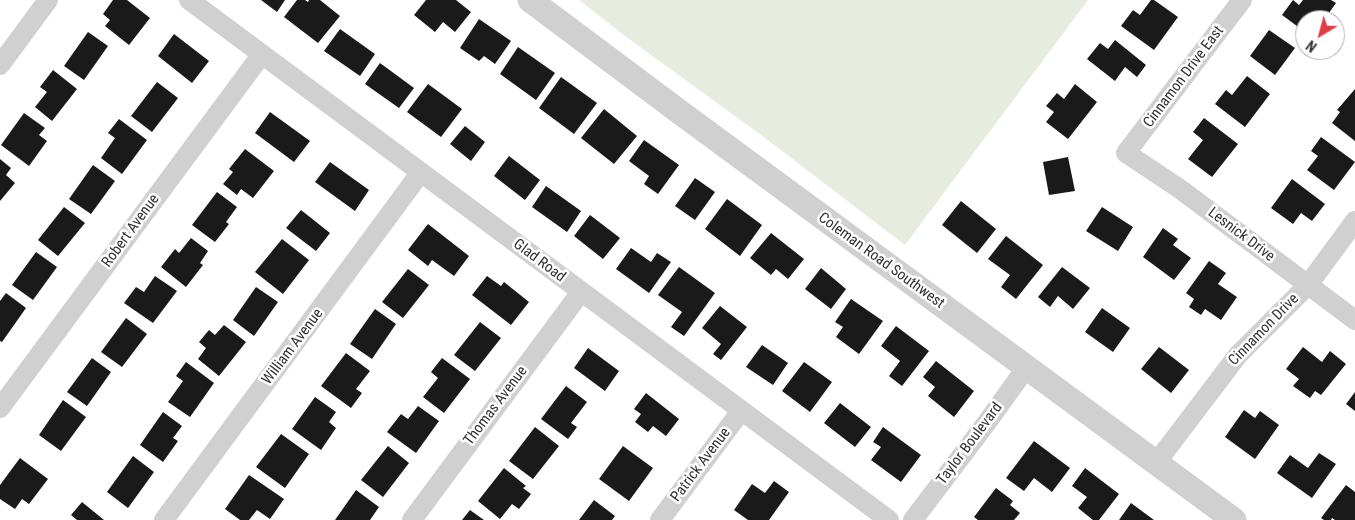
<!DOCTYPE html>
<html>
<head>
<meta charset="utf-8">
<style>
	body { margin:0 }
	#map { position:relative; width:1355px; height:520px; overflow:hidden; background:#fff; font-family:"Roboto Condensed",sans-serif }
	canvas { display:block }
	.north { position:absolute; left:1295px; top:10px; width:50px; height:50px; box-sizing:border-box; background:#fff; border:1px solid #adadad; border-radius:50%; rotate:217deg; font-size:14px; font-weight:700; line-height:20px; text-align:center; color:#333 }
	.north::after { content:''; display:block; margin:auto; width:18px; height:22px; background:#e63946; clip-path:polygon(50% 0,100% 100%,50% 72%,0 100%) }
</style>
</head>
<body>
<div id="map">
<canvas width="1355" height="520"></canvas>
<div class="north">N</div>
</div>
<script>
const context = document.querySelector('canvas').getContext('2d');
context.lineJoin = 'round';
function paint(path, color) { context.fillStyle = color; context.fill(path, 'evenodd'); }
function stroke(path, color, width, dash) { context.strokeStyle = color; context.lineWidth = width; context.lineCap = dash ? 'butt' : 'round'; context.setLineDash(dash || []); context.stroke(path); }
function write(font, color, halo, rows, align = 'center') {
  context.font = font + ' "Roboto Condensed",sans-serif'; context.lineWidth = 5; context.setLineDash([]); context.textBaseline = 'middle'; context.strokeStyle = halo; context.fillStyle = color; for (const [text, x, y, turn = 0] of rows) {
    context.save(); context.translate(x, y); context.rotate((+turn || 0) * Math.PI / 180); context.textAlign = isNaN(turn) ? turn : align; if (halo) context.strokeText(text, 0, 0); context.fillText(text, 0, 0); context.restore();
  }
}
const green = new Path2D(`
	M579,0H1088L905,245L765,138L625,36Z`);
const building = new Path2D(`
	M113,0H127L150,18L129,45L105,26L110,20L103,14Z
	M261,0H285L277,12Z
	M297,0H305L308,2L309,0H320L340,16L318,43L284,17Z
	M426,0H456L471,12L455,32L443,22L435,32L414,15Z
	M1151,0H1154L1178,17L1154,50L1121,26L1133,10L1140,15Z
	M1293,0L1299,5L1303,0H1331L1336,3L1324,20H1305V32L1282,15Z
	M479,19L511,41L495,64L484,56L479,61L460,48Z
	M340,29L375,54L360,76L324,51Z
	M1269,30L1295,48L1275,75L1250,56Z
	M88,32L108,46L84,80L64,66Z
	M174,34L209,61L192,83L158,56Z
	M1115,40L1146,65L1137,77L1125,67L1115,81L1087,59L1100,43L1108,49Z
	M518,47L555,73L536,100L500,74Z
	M380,63L414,88L399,108L365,84Z
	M53,70L77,89L52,121L35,107L47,92L40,87Z
	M1247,76L1270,94L1245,127L1215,104L1226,90L1232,95Z
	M561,77L597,103L574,134L539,108Z
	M157,82L178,98L152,132L131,116Z
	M428,84L462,109L441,137L407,112Z
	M1075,84L1097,102L1068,139L1046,122L1054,112L1046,106L1057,93L1064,99Z
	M1355,89V141L1332,123L1340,112L1337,110Z
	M604,109L637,136L614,164L581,138Z
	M270,112L310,141L294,162L255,133Z
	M24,113L45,128L39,135L47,141L29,166L1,145Z
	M1204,118L1238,144L1212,177L1188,159L1203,140L1193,132Z
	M119,119L147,140L122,174L101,158L115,138L108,133Z
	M465,126L485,142L471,161L450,144Z
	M1321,137L1355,162L1334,190L1307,170L1318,156L1311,151Z
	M644,140L679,165L658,194L644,184L649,176L629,161Z
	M245,149L274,171L253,198L241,189L237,195L223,184L233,172L229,169Z
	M509,156L540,180L525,200L494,176Z
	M1068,157L1075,191L1049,195L1043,162Z
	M0,159L11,168L6,175L15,183L0,201Z
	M330,162L369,190L355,211L315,182Z
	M93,165L115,181L91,214L69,199Z
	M695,178L715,192L695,220L675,206Z
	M1292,179L1325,204L1312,221L1301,213L1293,224L1271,208Z
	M546,186L581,211L567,232L532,207Z
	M217,192L237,207L226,222L229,224L215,242L192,225Z
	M727,199L762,225L740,256L705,229Z
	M961,201L996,229L977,253L942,225Z
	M64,207L85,223L58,256L38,240Z
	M1102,207L1133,227L1118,251L1086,231Z
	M301,210L330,233L316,251L286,228Z
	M590,215L620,238L603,259L574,236Z
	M428,224L469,256L454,276L432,260L428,266L408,250Z
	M1163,228L1178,239L1173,245L1191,258L1174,280L1143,257Z
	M771,233L804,259L788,279L776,269L771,275L750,258Z
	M1006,236L1043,265L1016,299L1001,287L1010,275L988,259Z
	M191,238L208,251L200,263L203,265L186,287L161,267L175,249L179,253Z
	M282,239L309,260L283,294L255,272Z
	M631,248L651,262L657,253L671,262L649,293L616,269Z
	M36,252L57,267L33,300L12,285Z
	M1209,261L1226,273L1218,284L1237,297L1221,320L1205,309L1201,315L1189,307L1194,299L1186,293Z
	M679,267L715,293L684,336L671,327L682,312L658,295Z
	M1062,267L1090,288L1073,309L1058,296L1050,307L1038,297Z
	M821,268L846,289L831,309L805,289Z
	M408,269L429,285L403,318L382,302Z
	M155,276L177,291L153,323L124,303L136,287L144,292Z
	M487,276L501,286L504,282L529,302L511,325L472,295Z
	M256,287L278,302L254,336L233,320Z
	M6,293L26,308L2,342L0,341V301Z
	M851,299L883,321L859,354L836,337L843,327L835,322Z
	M720,306L747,327L721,360L713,354L721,344L702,328Z
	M1102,308L1130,328L1113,352L1085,332Z
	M375,309L396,324L372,359L350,344Z
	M126,318L147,334L122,367L101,352Z
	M480,322L501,338L475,371L454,355Z
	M224,325L246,342L219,376L198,359L206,348L199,342L209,330L215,335Z
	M896,326L929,351L902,386L889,376L900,361L881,346Z
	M762,345L788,363L773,385L746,367Z
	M1159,347L1189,370L1171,393L1141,369Z
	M1303,347L1322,362L1330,351L1346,364L1321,395L1315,391L1310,398L1293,386L1299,379L1286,369Z
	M588,348L619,371L605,391L574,368Z
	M346,353L370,371L356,389L362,393L351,408L321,386Z
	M92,358L111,372L87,406L67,392Z
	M442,358L470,379L444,413L423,397L438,378L431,372Z
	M936,361L974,391L954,417L928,396L935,387L923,377Z
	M186,362L214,383L190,417L168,402L183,381L176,376Z
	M804,362L832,382L810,412L782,391Z
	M566,386L587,402L571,423L577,427L568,439L541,419Z
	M1355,392V411L1346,404Z
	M646,393L679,419L666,436L653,426L648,432L635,422L641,414L634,409Z
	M315,397L336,412L329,422L336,428L321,450L292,429Z
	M63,400L86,417L61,451L39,435Z
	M840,403L871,427L855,447L824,423Z
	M418,406L439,421L416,453L387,432L401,414L408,419Z
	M1244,410L1255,418L1260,411L1279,425L1255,459L1225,437Z
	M163,412L182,426L173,438L178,441L163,462L140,445Z
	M535,427L559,446L533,479L509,461Z
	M883,427L921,455L901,482L871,460L881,447L873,442Z
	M281,434L309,454L285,488L256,467Z
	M1034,441L1070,468L1052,492L1034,478L1024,491L1006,478Z
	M388,446L409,463L383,497L361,480Z
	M623,446L653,468L629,501L599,479Z
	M1319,453L1336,464L1312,498L1277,473L1290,455L1308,468Z
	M133,456L154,472L128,508L107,492Z
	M20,458L48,479L29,504L22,499L15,509L0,499V485Z
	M504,468L526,486L523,488L531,494L519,509L512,504L500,519L478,501Z
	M1085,468L1119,494L1099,520H1093L1078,508L1087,497L1072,486Z
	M249,475L284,499L270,519L257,510L249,520H240L225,509Z
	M774,481L789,492L769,520H748L734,510L752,484L765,493Z
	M1346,485L1355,492V520H1335L1332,518L1331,520H1324L1321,518Z
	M996,488L1013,501L1010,505L1020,513L1014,520H978L974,517Z
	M356,490L379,507L370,520H335Z
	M594,500L615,516L612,520H579Z
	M82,502L104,520H77L71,515Z
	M1131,503L1154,520H1119Z
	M470,510L484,520H462Z`);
const minor = new Path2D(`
	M189,0L889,520
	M1242,0L1126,153L1180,189L1355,320
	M0,65L48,0
	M0,408L262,54
	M1156,463L1238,355L1308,285L1355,221
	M164,520L421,172
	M412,520L581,292
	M660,520L741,411
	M913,520L988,421L1026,368`);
const tertiary = new Path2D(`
	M530,0L681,113L1234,520`);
const streetNames = [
	["Cinnamon Drive East",1184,77,-53],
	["Robert Avenue",131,231,-54],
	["Lesnick Drive",1241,235,37],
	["Glad Road",539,261,37],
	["Coleman Road Southwest",881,261,36],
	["Cinnamon Drive",1264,330,-46],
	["William Avenue",293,347,-53],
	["Thomas Avenue",496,406,-53],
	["Taylor Boulevard",970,444,-53],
	["Patrick Avenue",701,465,-53]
];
paint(green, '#e6ecdf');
paint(building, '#1a1a1a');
stroke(minor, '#d0d0d0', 20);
stroke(tertiary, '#d0d0d0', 25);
write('15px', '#333', '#fff', streetNames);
</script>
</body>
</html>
